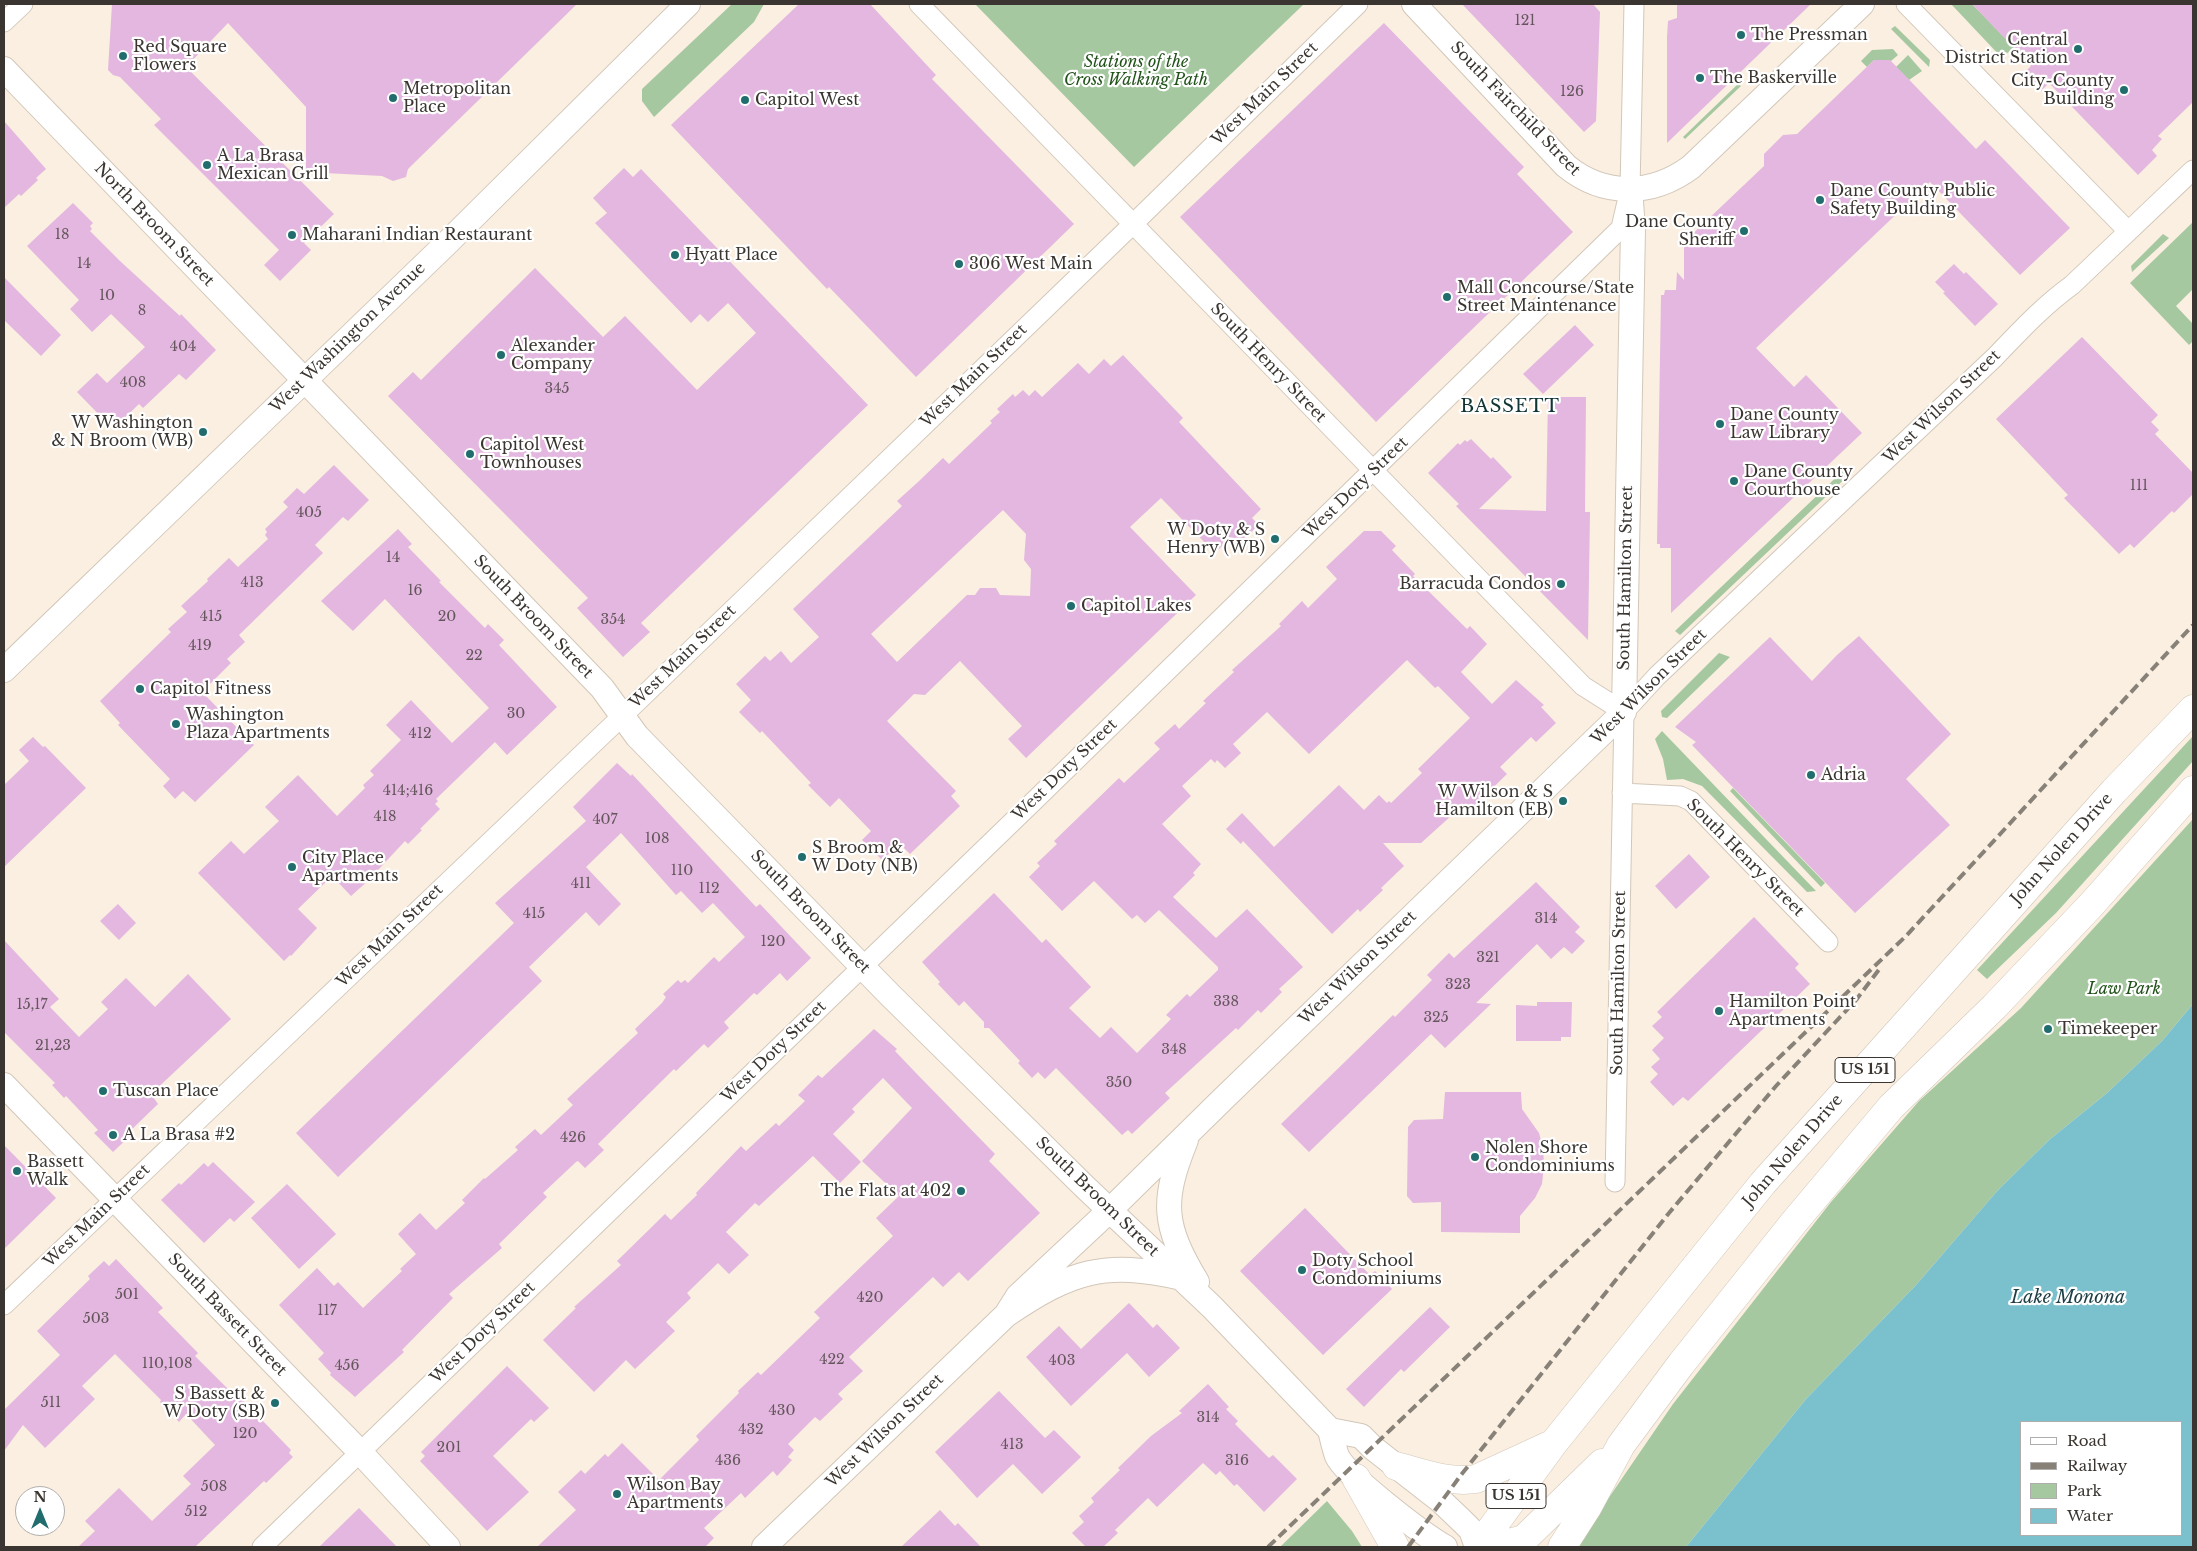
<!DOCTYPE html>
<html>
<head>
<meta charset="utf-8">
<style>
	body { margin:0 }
	#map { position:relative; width:2197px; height:1551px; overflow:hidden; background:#faefe0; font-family:"Libre Baskerville",serif }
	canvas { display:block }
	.frame { position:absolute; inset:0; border:5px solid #3a3530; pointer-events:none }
	.legend { position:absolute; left:2020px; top:1421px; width:162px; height:115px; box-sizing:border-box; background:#fff; border:1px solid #b0aeac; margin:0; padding:6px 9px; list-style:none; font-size:15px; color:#3a3530 }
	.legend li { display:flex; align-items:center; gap:10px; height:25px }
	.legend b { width:25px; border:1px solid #b0aeac }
	.north { position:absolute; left:15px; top:1486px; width:50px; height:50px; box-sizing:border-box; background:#fff; border:1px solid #b0aeac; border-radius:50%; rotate:0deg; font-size:14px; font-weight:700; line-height:20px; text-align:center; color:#3a3530 }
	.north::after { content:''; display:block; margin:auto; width:18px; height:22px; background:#216d6d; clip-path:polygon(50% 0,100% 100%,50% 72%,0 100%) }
</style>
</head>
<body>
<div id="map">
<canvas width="2197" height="1551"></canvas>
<div class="frame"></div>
<ul class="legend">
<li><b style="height:6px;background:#fff"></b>Road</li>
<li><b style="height:6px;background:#888178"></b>Railway</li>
<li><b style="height:14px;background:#a6c8a0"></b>Park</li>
<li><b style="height:14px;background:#7bc1cd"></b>Water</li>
</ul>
<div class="north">N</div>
</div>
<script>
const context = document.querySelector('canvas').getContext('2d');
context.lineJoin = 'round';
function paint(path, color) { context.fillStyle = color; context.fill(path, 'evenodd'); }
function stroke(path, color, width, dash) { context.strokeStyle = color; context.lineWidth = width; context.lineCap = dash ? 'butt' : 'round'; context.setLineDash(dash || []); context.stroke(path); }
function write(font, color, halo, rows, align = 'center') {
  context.font = font + ' "Libre Baskerville",serif'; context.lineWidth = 4.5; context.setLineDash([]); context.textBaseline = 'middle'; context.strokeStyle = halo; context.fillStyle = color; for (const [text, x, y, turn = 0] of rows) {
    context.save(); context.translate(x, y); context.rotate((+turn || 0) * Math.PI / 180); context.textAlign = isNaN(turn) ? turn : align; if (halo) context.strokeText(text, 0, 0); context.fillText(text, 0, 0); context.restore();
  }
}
const green = new Path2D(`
	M732,4H764L754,22L654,117L642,101V89Z
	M975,4H1304L1134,167Z
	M1951,4H1972L2014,47L2002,58Z
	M1895,26L1930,60L1929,67L1891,29Z
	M1893,49L1898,55L1891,61L1874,60L1867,67L1861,61L1872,50Z
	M1908,55L1922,71L1909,80L1896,67Z
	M1738,84L1741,86L1685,139L1683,137Z
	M2193,222V289L2176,306L2193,324V341L2189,345L2130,283Z
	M2163,234L2169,238L2132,272L2131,266Z
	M1848,466L1853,471L1680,635L1675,631Z
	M1719,653L1730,657L1667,718L1662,717L1661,711Z
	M1662,731L1816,891L1807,892L1702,786L1683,779L1667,780L1663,759L1655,739Z
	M2193,736V761L2056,913L1987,979L1977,970Z
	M1733,788L1825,883L1821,887L1730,791Z
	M2193,819V1004L2162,1041L2107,1093L2049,1140L1998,1190L1916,1285L1806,1399L1686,1547H1575L1673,1404L1831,1202L1919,1101L2021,1008Z
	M1327,1501L1352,1531L1362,1547H1280Z`);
const water = new Path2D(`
	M2193,1004V1547H1686L1806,1399L1916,1285L1998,1190L2049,1140L2107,1093L2162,1041ZM2021,1422H2181V1535H2021Z`);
const building = new Path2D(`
	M112,4H577L408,169L406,177L393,181L382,176L306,172V107L228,23L186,67L334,214L304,243L311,250L280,281L264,265L279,250L154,125L161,119L120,77L113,75L108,70Z
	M799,4H870L936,75L932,79L1074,224L916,377L829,287L827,289L671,125Z
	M1462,4H1593L1600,12L1596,121L1584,132Z
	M1677,4H1811L1667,143V37L1668,21L1677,18Z
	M1972,4H2193V102L2158,136L2162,139L2152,150L2157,156L2138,175L2049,83L2041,91L2024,73L2031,66Z
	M1384,23L1524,167L1517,174L1573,232L1376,422L1180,217Z
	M1874,60H1890L1976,149L1985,140L2070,228L2020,275L1930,182L1756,348L1794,387L1806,375L1862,433L1671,613V548H1660V544H1657L1661,295H1664L1665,290H1676L1677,272L1684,280V242L1764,166V154L1783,135L1797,134Z
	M4,121L46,169L36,178L38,180L21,196L19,194L4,208Z
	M624,168L633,177L641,169L868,405L641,623L650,632L623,657L577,608L588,598L388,396L413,372L421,380L535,268L603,337L625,316L697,390L756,333L728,303L708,322L700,314L691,323L595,223L607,213L593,198Z
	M73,203L93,223L90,226L92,229L90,231L120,261L180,316L181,314L216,350L186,380L179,374L143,408L139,404L113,429L77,392L97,373L107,383L145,347L111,314L92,332L70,309L79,300L27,246Z
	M1954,264L1964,274L1966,272L1998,304L1975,326L1943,293L1945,292L1935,282Z
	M4,277L61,335L41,356L4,320Z
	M1575,325L1594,345L1543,394L1523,374Z
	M2082,337L2158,415L2151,422L2159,430L2155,434L2193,473V494L2174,513L2172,511L2134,548L2130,544L2119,554L2064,498L2068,495L1996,419Z
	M1123,355L1183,418L1179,422L1261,509L1252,518L1259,525L1238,544L1231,537L1215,553L1161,498L1130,527L1196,595L1026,758L1008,739L1022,726L960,661L925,695L914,694L887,721L956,791L951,796L960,806L910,854L900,844L882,860L862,840L871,831L839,798L830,807L808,785L811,783L762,731L760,733L739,712L751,700L736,684L765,656L770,661L781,651L791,663L819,637L793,609L902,506L897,501L918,482L943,458L949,464L992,423L990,421L1000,412L997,409L1013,394L1015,397L1023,390L1029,396L1035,390L1042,397L1078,363L1089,374L1104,359L1111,366ZM1003,510L1026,534L1024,560L1031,569L1030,596L1000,595L996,588H980L975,595H967L897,662L871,634Z
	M1548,397H1586L1585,512H1590L1588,640L1456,506L1459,504L1428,473L1458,443L1460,445L1465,440L1467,442L1471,439L1491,459L1493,457L1512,477L1479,509L1546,511Z
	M334,465L369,500L348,521L343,517L315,545L323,553L239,635L245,642L227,659L231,663L202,692L254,745L195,802L183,791L175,799L163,786L170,779L118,725L120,723L100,701L171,632L168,629L187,612L181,606L208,581L207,579L229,558L238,567L268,539L265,535L267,532L265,529L288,507L283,502L297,488L304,494Z
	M398,529L412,544L408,547L441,581L439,582L485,628L488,624L504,640L499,645L557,707L507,755L495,742L436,799L438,801L435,804L440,809L420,829L422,830L408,844L405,841L378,870L379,871L351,896L332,876L298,909L317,928L291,956L290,955L284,961L198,873L231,841L244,854L279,821L265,807L298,775L337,816L365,788L363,785L374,775L370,771L401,740L386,725L411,700L452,743L489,708L385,599L353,631L321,601Z
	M1364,531H1381L1396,546L1392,550L1415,574L1413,576L1467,629L1470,626L1487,644L1461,672L1492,704L1516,680L1544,705L1541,707L1556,723L1536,742L1531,737L1500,767L1507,774L1467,813L1461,807L1421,843H1383L1404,866L1381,888L1383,890L1360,912L1358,909L1332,934L1243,841L1241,844L1226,829L1242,813L1274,847L1339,785L1364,810L1379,795L1387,803L1389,801L1391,803L1422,773L1418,769L1470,718L1438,686L1435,688L1407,660L1309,754L1267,712L1233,744L1241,753L1225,768L1217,760L1215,763L1211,759L1182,786L1191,796L1162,824L1201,864L1193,873L1195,875L1173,897L1216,938L1247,909L1303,967L1279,989L1282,992L1261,1013L1258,1010L1238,1030L1236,1028L1165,1093L1170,1098L1132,1134L1128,1130L1122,1135L1056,1068L1045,1079L1038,1072L1032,1078L1018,1063L1020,1061L989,1028H984V1022L964,1001L959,1006L938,984L940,982L922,962L994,893L1042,943L1046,939L1091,987L1069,1008L1100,1038L1111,1027L1137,1053L1171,1019L1166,1015L1187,994L1190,997L1218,970V967L1159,910L1145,923L1137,915L1132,919L1094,881L1062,911L1029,877L1040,866L1037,863L1057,844L1054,841L1119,778L1124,783L1160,749L1154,743L1175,724L1179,729L1206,703L1203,701L1234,672L1232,670L1281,626L1279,624L1302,601L1308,608L1337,579L1326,567Z
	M1859,636L1951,734L1906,779L1950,825L1855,913L1692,745L1696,742L1675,727L1770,637L1812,681L1837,655Z
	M33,737L43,747L45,746L86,788L4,867V785L29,761L19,750Z
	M617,763L631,776L632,774L756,907L760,904L811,958L787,981L780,973L757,995L754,993L724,1022L729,1028L708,1048L704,1044L676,1071L674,1069L598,1144L604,1150L585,1168L578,1161L576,1162L543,1193L547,1197L499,1244L502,1248L449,1294L453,1298L402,1350L404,1352L355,1397L330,1375L331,1373L318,1359L324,1353L279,1305L317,1268L334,1286L338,1282L363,1308L402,1271L400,1269L416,1254L398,1234L420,1213L436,1230L465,1203L462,1200L484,1178L485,1179L518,1150L515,1147L535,1129L541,1135L573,1105L567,1099L638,1033L635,1029L662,1003L666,997L663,994L678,980L681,983L685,980L688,983L714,957L719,962L745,937L713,903L702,913L681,891L676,895L621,833L586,867L621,904L599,926L586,912L529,967L542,981L338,1177L296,1133L514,923L495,903L586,821L573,807Z
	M1689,854L1710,877L1676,909L1655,886Z
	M1536,882L1580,927L1575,932L1585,941L1572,954L1564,947L1551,959L1537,944L1476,1003L1491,1004L1445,1048L1431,1034L1309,1152L1281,1124L1393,1015L1395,1017L1432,980L1427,975L1449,953L1454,958Z
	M118,904L136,923L119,940L100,921Z
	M1754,917L1799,964L1795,968L1810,984L1688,1101L1683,1097L1673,1106L1650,1082L1658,1074L1651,1067L1660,1059L1652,1050L1664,1038L1652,1026L1662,1017L1657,1012Z
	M4,940L59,999L50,1007L79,1037L108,1009L101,1002L126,978L155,1007L188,974L231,1019L151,1094L158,1104L129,1132L132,1134L113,1152L94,1133L98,1130L66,1096L64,1098L52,1085L55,1083L4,1032Z
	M1537,1002H1572L1571,1037H1561V1041H1516V1005L1537,1006Z
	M874,1029L897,1049L895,1051L915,1072L995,1154L989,1161L1040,1213L968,1281L959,1272L943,1287L933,1277L849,1357L863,1371L838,1394L843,1399L820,1421L815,1417L788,1444L794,1450L788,1457L792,1460L777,1476L773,1471L745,1498L741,1493L704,1528L714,1538L705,1547H537L576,1510L558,1492L581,1470L585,1474L605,1454L608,1457L622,1443L659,1480L699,1440L696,1436L739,1393L738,1391L758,1372L761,1375L820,1318L814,1312L893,1236L876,1218L899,1196L862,1161L912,1108L883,1078L852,1109L855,1112L833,1134L861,1162L840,1183L813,1156L759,1206L755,1203L726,1232L749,1255L729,1274L718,1263L687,1293L691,1298L666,1322L675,1331L635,1369L626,1360L594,1392L543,1340L576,1308L574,1307L621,1265L617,1261L665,1214L671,1220L697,1195L696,1193L741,1146L746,1151L776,1123L779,1126L805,1101L798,1095L818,1075L822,1078Z
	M1445,1092H1521L1522,1109L1539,1133L1543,1148L1544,1165L1542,1184L1535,1198L1520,1216V1233L1441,1232V1202L1413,1203L1407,1196L1408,1127L1414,1120L1443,1119Z
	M4,1145L56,1198L4,1249Z
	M213,1162L255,1202L234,1222L230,1218L204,1243L161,1200L179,1183L181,1185L204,1163L208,1167Z
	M287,1184L336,1234L299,1269L251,1218Z
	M1305,1208L1370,1275L1375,1271L1392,1289L1323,1355L1240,1271Z
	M116,1259L163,1308L158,1312L198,1353L195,1356L229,1390L231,1388L291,1450L289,1453L293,1457L266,1483L264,1481L195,1547H78L95,1531L85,1521L119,1488L152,1521L191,1484L183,1476L215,1445L186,1414L179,1422L160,1402L161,1400L115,1354L82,1386L95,1399L45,1448L23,1425L4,1451V1410L60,1355L37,1331L90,1279L88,1276L104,1261L109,1266Z
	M1129,1303L1153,1328L1157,1324L1180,1348L1149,1377L1127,1353L1071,1406L1026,1357L1059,1326L1081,1349Z
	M1430,1307L1450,1327L1404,1372L1401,1369L1364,1407L1346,1389Z
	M507,1366L549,1408L534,1422L531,1419L493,1456L529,1492L487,1531L420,1461L425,1456L421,1452Z
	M1208,1384L1229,1407L1226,1409L1238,1421L1235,1424L1269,1458L1273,1455L1297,1479L1264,1512L1237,1484L1234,1486L1220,1471L1216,1475L1203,1463L1157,1507L1148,1498L1115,1530L1118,1533L1103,1547H1086L1072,1533L1084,1522L1079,1516L1094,1502L1091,1498L1120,1470L1118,1468L1151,1436L1182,1413L1179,1411Z
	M999,1391L1045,1438L1054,1430L1081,1457L1042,1494L1013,1464L977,1498L935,1452Z
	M359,1508L397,1547H319Z
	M940,1510L955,1526L958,1523L981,1547H901Z`);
const minor = new Path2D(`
	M919,4L1583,686L1624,712
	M1906,4L2128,231
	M4,22L23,4
	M1624,712L1657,676L1995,357C2020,331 2043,306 2072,285L2193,170
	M1622,793L1680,796L1691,801L1828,942
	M1615,1182L1624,712
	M4,1305L639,700L1133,224L1358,4
	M262,1547L1036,799L1621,228L1630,189L1634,4`);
const tertiary = new Path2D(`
	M1414,4L1566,166C1604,197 1652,196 1691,167L1862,4
	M4,69L602,688L637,736L890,995L1086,1188L1212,1307L1330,1430C1332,1438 1334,1448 1337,1456C1346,1476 1424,1535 1445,1547
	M4,670L444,246L688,4
	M4,1085L360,1452L448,1547
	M1186,1140C1161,1202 1163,1225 1197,1282
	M1006,1315L1018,1296L1110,1210L1224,1098L1624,712L1633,228L1630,189
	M1330,1430L1361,1436L1373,1448L1441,1501L1462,1521L1471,1530L1477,1547
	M764,1547L1006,1315C1071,1271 1104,1260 1182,1278`);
const primary = new Path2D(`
	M1396,1466C1422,1473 1448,1483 1476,1479L1550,1445
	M1356,1478L1395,1547
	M1478,1547L1553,1444L1763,1183L2114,791L2193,709
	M1492,1547L1524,1539L1602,1463
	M1562,1547L1587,1508L1621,1445L1681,1364L1795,1221L1891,1107L1994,1007L2092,904L2193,790`);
const rail = new Path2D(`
	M1268,1547L1906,936L2193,625
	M1408,1547L1461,1475L1669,1213L1776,1086L1856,1000L1881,967`);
const markers = [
	[1741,35,5,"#216d6d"],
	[2078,49,5,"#216d6d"],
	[123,56,5,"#216d6d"],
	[1700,78,5,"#216d6d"],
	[2124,90,5,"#216d6d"],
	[393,98,5,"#216d6d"],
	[745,100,5,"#216d6d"],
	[207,165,5,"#216d6d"],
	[1820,200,5,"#216d6d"],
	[1744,231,5,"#216d6d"],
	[292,235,5,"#216d6d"],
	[675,255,5,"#216d6d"],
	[959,264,5,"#216d6d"],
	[1447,297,5,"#216d6d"],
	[501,355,5,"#216d6d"],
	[1720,424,5,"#216d6d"],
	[203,432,5,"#216d6d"],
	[470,454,5,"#216d6d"],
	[1734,481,5,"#216d6d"],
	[1275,539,5,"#216d6d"],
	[1561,584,5,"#216d6d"],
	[1071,606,5,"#216d6d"],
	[140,689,5,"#216d6d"],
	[176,724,5,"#216d6d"],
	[1811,775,5,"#216d6d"],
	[1563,801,5,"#216d6d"],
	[802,857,5,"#216d6d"],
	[292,867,5,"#216d6d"],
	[1719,1011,5,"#216d6d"],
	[2048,1029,5,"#216d6d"],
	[103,1091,5,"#216d6d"],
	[113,1135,5,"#216d6d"],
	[1475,1157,5,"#216d6d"],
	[17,1171,5,"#216d6d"],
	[961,1191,5,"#216d6d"],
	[1302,1270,5,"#216d6d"],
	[275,1403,5,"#216d6d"],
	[617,1494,5,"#216d6d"]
];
const numberNames = [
	["121",1525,21],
	["126",1572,92],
	["18",62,235],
	["14",84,264],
	["10",107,296],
	["8",142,311],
	["404",183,347],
	["408",133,383],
	["345",557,389],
	["111",2139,486],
	["405",309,513],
	["14",393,558],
	["413",252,583],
	["16",415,591],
	["415",211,617],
	["20",447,617],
	["354",613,620],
	["419",200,646],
	["22",474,656],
	["30",516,714],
	["412",420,734],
	["414;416",408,791],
	["418",385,817],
	["407",605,820],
	["108",657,839],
	["110",682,871],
	["411",581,884],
	["112",709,889],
	["415",534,914],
	["314",1546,919],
	["120",773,942],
	["321",1488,958],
	["323",1458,985],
	["338",1226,1002],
	["15,17",32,1005],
	["325",1436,1018],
	["21,23",53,1046],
	["348",1174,1050],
	["350",1119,1083],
	["426",573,1138],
	["501",127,1295],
	["420",870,1298],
	["117",327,1311],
	["503",96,1319],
	["422",832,1360],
	["403",1062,1361],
	["110,108",167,1364],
	["456",347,1366],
	["511",51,1403],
	["430",782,1411],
	["314",1208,1418],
	["432",751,1430],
	["120",245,1434],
	["413",1012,1445],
	["201",449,1448],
	["436",728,1461],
	["316",1237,1461],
	["508",214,1487],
	["512",196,1512]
];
const shields = [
	[1865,1070,60],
	[1516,1496,60]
];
const shieldNames = [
	["US 151",1865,1070],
	["US 151",1516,1496]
];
const poiNames = [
	["The Pressman",1751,35],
	["Central",2068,40,"right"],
	["District Station",2068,58,"right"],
	["Red Square",133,47],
	["Flowers",133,65],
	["The Baskerville",1710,78],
	["City-County",2114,81,"right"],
	["Building",2114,99,"right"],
	["Metropolitan",403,89],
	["Place",403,107],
	["Capitol West",755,100],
	["A La Brasa",217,156],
	["Mexican Grill",217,174],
	["Dane County Public",1830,191],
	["Safety Building",1830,209],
	["Dane County",1734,222,"right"],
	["Sheriff",1734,240,"right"],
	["Maharani Indian Restaurant",302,235],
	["Hyatt Place",685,255],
	["306 West Main",969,264],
	["Mall Concourse/State",1457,288],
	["Street Maintenance",1457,306],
	["Alexander",511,346],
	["Company",511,364],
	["Dane County",1730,415],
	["Law Library",1730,433],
	["W Washington",193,423,"right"],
	["& N Broom (WB)",193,441,"right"],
	["Capitol West",480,445],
	["Townhouses",480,463],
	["Dane County",1744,472],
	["Courthouse",1744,490],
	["W Doty & S",1265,530,"right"],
	["Henry (WB)",1265,548,"right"],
	["Barracuda Condos",1551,584,"right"],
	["Capitol Lakes",1081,606],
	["Capitol Fitness",150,689],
	["Washington",186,715],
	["Plaza Apartments",186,733],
	["Adria",1821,775],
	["W Wilson & S",1553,792,"right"],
	["Hamilton (EB)",1553,810,"right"],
	["S Broom &",812,848],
	["W Doty (NB)",812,866],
	["City Place",302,858],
	["Apartments",302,876],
	["Hamilton Point",1729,1002],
	["Apartments",1729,1020],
	["Timekeeper",2058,1029],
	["Tuscan Place",113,1091],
	["A La Brasa #2",123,1135],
	["Nolen Shore",1485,1148],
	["Condominiums",1485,1166],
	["Bassett",27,1162],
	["Walk",27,1180],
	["The Flats at 402",951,1191,"right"],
	["Doty School",1312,1261],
	["Condominiums",1312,1279],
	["S Bassett &",265,1394,"right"],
	["W Doty (SB)",265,1412,"right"],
	["Wilson Bay",627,1485],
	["Apartments",627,1503]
];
const parkNames = [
	["Stations of the",1136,62],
	["Cross Walking Path",1136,80],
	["Law Park",2124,989]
];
const streetNames = [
	["West Main Street",1265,94,-44],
	["South Fairchild Street",1515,109,46],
	["North Broom Street",154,225,46],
	["West Washington Avenue",348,338,-44],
	["South Henry Street",1268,363,46],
	["West Main Street",974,376,-44],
	["West Wilson Street",1942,407,-44],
	["West Doty Street",1356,488,-44],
	["South Hamilton Street",1626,578,-89],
	["South Broom Street",533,617,46],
	["West Main Street",683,657,-44],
	["West Wilson Street",1649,687,-45],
	["West Doty Street",1065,770,-44],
	["John Nolen Drive",2062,849,-48],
	["South Henry Street",1745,858,45],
	["South Broom Street",810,912,46],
	["West Main Street",390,936,-44],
	["West Wilson Street",1358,968,-44],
	["South Hamilton Street",1619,983,-89],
	["West Doty Street",774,1052,-44],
	["John Nolen Drive",1793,1151,-49],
	["South Broom Street",1097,1197,44],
	["West Main Street",97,1216,-44],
	["South Bassett Street",227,1315,46],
	["West Doty Street",483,1333,-44],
	["West Wilson Street",885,1431,-44]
];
const neighbourhoodNames = [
	["BASSETT",1510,407]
];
const waterNames = [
	["Lake Monona",2068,1298]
];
paint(green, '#a6c8a0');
paint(water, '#7bc1cd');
paint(building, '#e3b7df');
stroke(minor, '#d2c7b9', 21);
stroke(tertiary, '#d2c7b9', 26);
stroke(primary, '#d2c7b9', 29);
stroke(minor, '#fff', 19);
stroke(tertiary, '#fff', 24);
stroke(primary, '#fff', 28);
stroke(rail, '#888178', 4, [10, 5]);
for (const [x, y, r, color] of markers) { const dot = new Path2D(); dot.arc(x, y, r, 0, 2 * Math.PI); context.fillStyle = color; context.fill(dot); stroke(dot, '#fff', 2); }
write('14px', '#64565c', null, numberNames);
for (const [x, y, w] of shields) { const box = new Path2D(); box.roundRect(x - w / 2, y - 12.5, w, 25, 4); context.fillStyle = '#fff'; context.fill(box); stroke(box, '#3a3530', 1); }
write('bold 15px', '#3a3530', null, shieldNames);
write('16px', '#3a3530', '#fff', poiNames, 'left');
write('italic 16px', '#215219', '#fff', parkNames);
write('16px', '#3a3530', '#fff', streetNames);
context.letterSpacing = '1px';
write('18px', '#113434', '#fff', neighbourhoodNames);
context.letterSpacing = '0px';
write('italic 18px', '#1c3e44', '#fff', waterNames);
</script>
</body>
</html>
